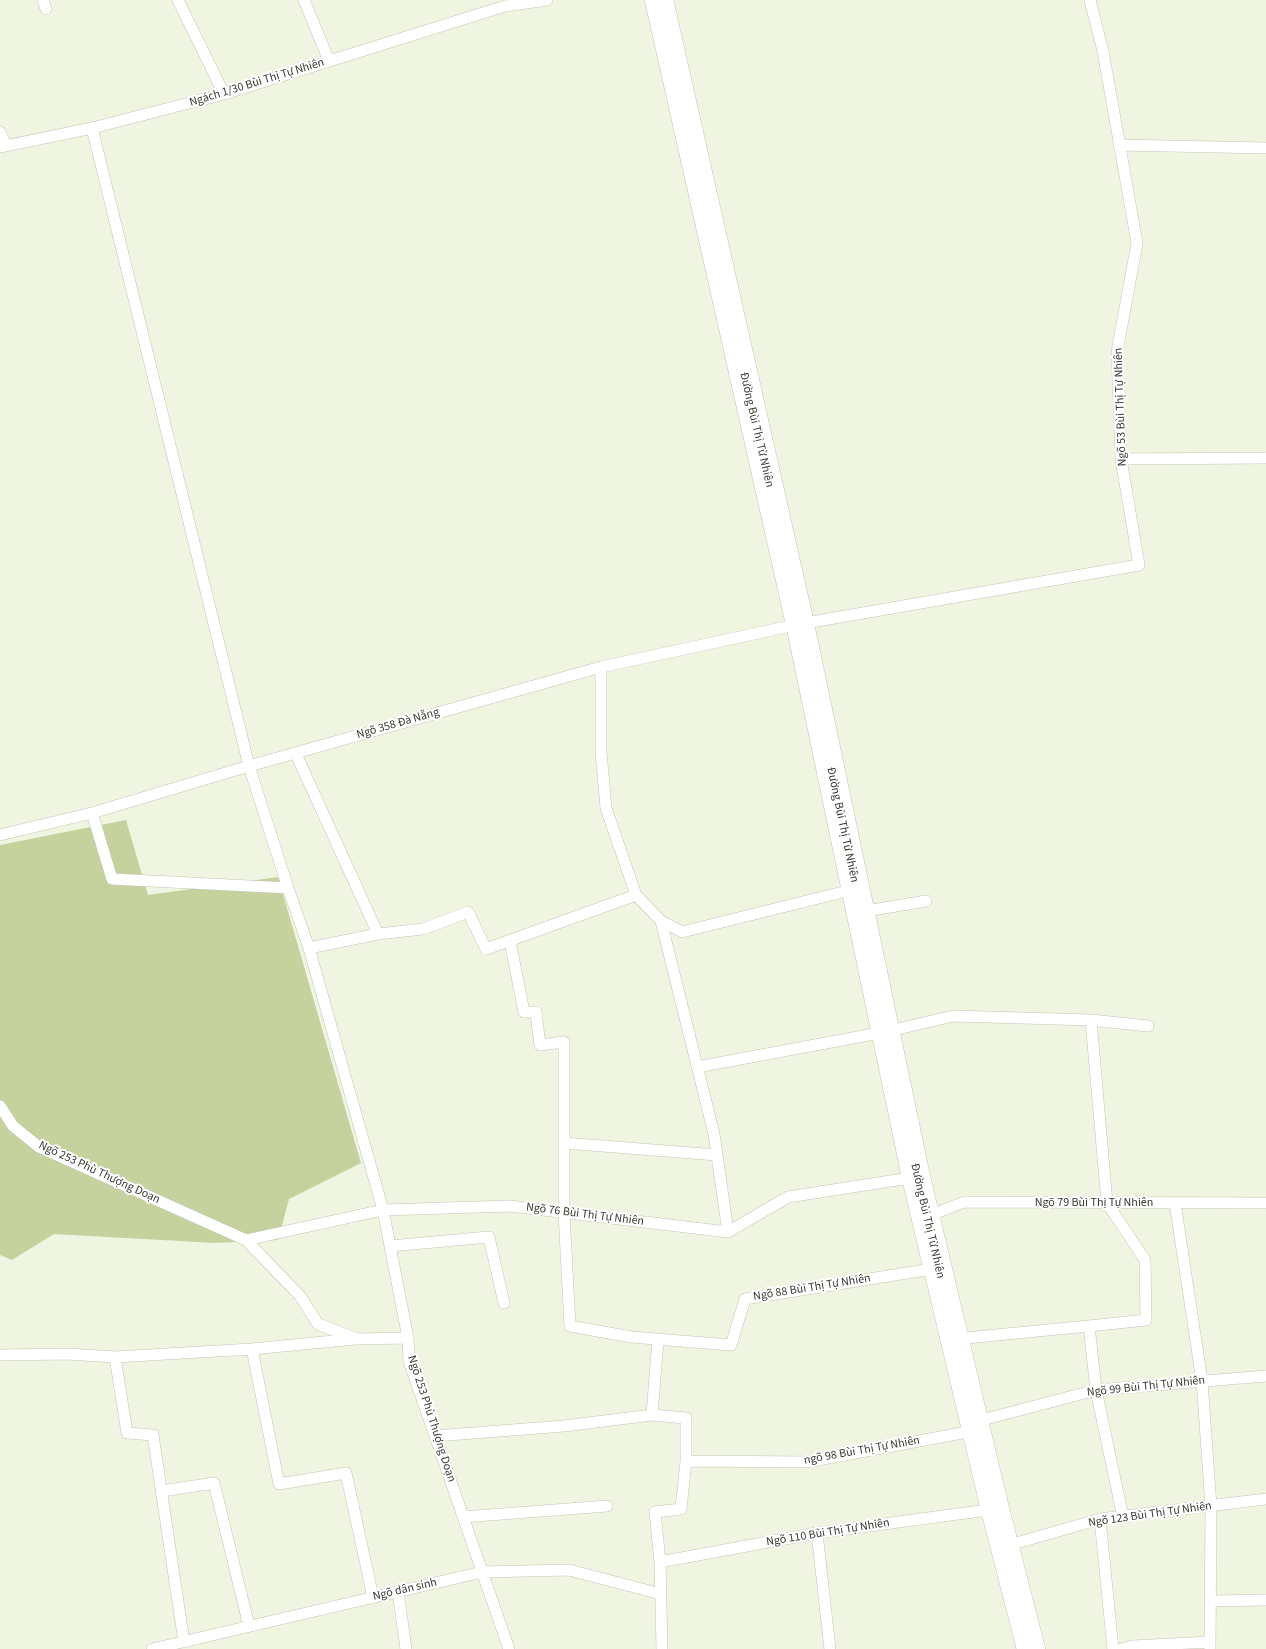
<!DOCTYPE html>
<html>
<head>
<meta charset="utf-8">
<style>
	body { margin:0 }
	canvas { display:block; background:#eff5e1 }
</style>
</head>
<body>
<canvas width="1266" height="1649"></canvas>
<script>
const context = document.querySelector('canvas').getContext('2d');
context.lineJoin = 'round';
function paint(path, color) { context.fillStyle = color; context.fill(path, 'evenodd'); }
function stroke(path, color, width, dash) { context.strokeStyle = color; context.lineWidth = width; context.lineCap = dash ? 'butt' : 'round'; context.setLineDash(dash || []); context.stroke(path); }
function write(font, color, halo, rows, align = 'center') {
  context.font = font + ' "Source Sans 3",sans-serif'; context.lineWidth = 4; context.setLineDash([]); context.textBaseline = 'middle'; context.strokeStyle = halo; context.fillStyle = color; for (const [text, x, y, turn = 0] of rows) {
    context.save(); context.translate(x, y); context.rotate((+turn || 0) * Math.PI / 180); context.textAlign = isNaN(turn) ? turn : align; if (halo) context.strokeText(text, 0, 0); context.fillText(text, 0, 0); context.restore();
  }
}
const green = new Path2D(`
	M126,820L148,895L278,877L361,1163L289,1199L278,1240L215,1243L54,1234L12,1260L0,1255V845Z`);
const lane = new Path2D(`
	M43,0L46,9
	M178,0L224,94
	M304,0L329,61
	M92,128L249,766L288,888L309,948
	M0,132L6,146
	M1119,145L1266,148
	M0,147L92,128L224,94L505,6L547,0
	M1121,459L1266,458
	M601,667V752L606,808L636,895L661,921L714,1134L728,1232
	M296,754L378,934L309,948L383,1210L408,1338
	M92,813L112,879L288,888
	M0,835L92,813L249,766L601,667L800,624L1139,565L1121,459L1117,352L1137,243L1103,51L1090,0
	M860,912L926,901
	M661,921L682,932L855,889
	M378,934L423,929L468,912L486,949L636,895
	M510,941L524,1012H536L540,1045L564,1042V1213L570,1326L631,1337L731,1345L745,1299L938,1268
	M1091,1020L1107,1203L1145,1260L1146,1320L1089,1326L1096,1390L1123,1517
	M697,1067L885,1032L953,1016L1091,1020L1148,1026
	M0,1106L13,1126L39,1147L246,1240L300,1296L318,1324L357,1339L408,1338L409,1361L509,1649
	M564,1143L717,1155
	M1175,1203L1202,1381L1211,1506L1210,1649
	M926,1217L964,1202L1266,1203
	M246,1240L383,1210L510,1206L728,1232L788,1197L916,1177
	M390,1246L489,1237L504,1303
	M658,1339L652,1415L686,1418V1461L681,1509L655,1512L660,1562L662,1649
	M955,1339L1089,1326
	M252,1349L279,1484L346,1473L373,1597
	M0,1355L68,1354L115,1357L252,1349L355,1339
	M115,1357L127,1433L153,1435L184,1642
	M435,1436L564,1426L652,1415
	M686,1461L807,1462L978,1430V1421L1096,1390L1266,1376
	M162,1491L214,1483L249,1626
	M463,1517L607,1506
	M1100,1519L1113,1649
	M817,1533L830,1649
	M1006,1546L1100,1519L1266,1499
	M660,1562L817,1533L995,1509
	M398,1591L406,1649
	M1211,1601L1266,1600
	M152,1649L482,1572L569,1570L661,1594
	M1121,1649L1132,1646L1210,1642`);
const secondary = new Path2D(`
	M659,0L800,624L916,1177L995,1509L1031,1649`);
const streetNames = [
	["Ngách 1/30 Bùi Thị Tự Nhiên",257,83,-17],
	["Ngõ 53 Bùi Thị Tự Nhiên",1121,407,-92],
	["Đường Bùi Thị Từ Nhiên",756,430,77],
	["Ngõ 358 Đà Nẵng",398,724,-16],
	["Đường Bùi Thị Từ Nhiên",842,825,78],
	["Ngõ 253 Phù Thượng Doạn",99,1173,25],
	["Ngõ 79 Bùi Thị Tự Nhiên",1094,1203],
	["Ngõ 76 Bùi Thị Tự Nhiên",585,1215,7],
	["Đường Bùi Thị Từ Nhiên",927,1221,77],
	["Ngõ 88 Bùi Thị Tự Nhiên",812,1288,-9],
	["Ngõ 99 Bùi Thị Tự Nhiên",1146,1387,-6],
	["Ngõ 253 Phù Thượng Doạn",431,1419,72],
	["ngõ 98 Bùi Thị Tự Nhiên",862,1451,-10],
	["Ngõ 123 Bùi Thị Tự Nhiên",1150,1515,-8],
	["Ngõ 110 Bùi Thị Tự Nhiên",828,1533,-9],
	["Ngõ dân sinh",405,1590,-13]
];
paint(green, '#c5d29e');
stroke(lane, '#c2c7b5', 12);
stroke(secondary, '#c2c7b5', 29);
stroke(lane, '#fff', 11);
stroke(secondary, '#fff', 28);
write('12px', '#383a32', '#fff', streetNames);
</script>
</body>
</html>
